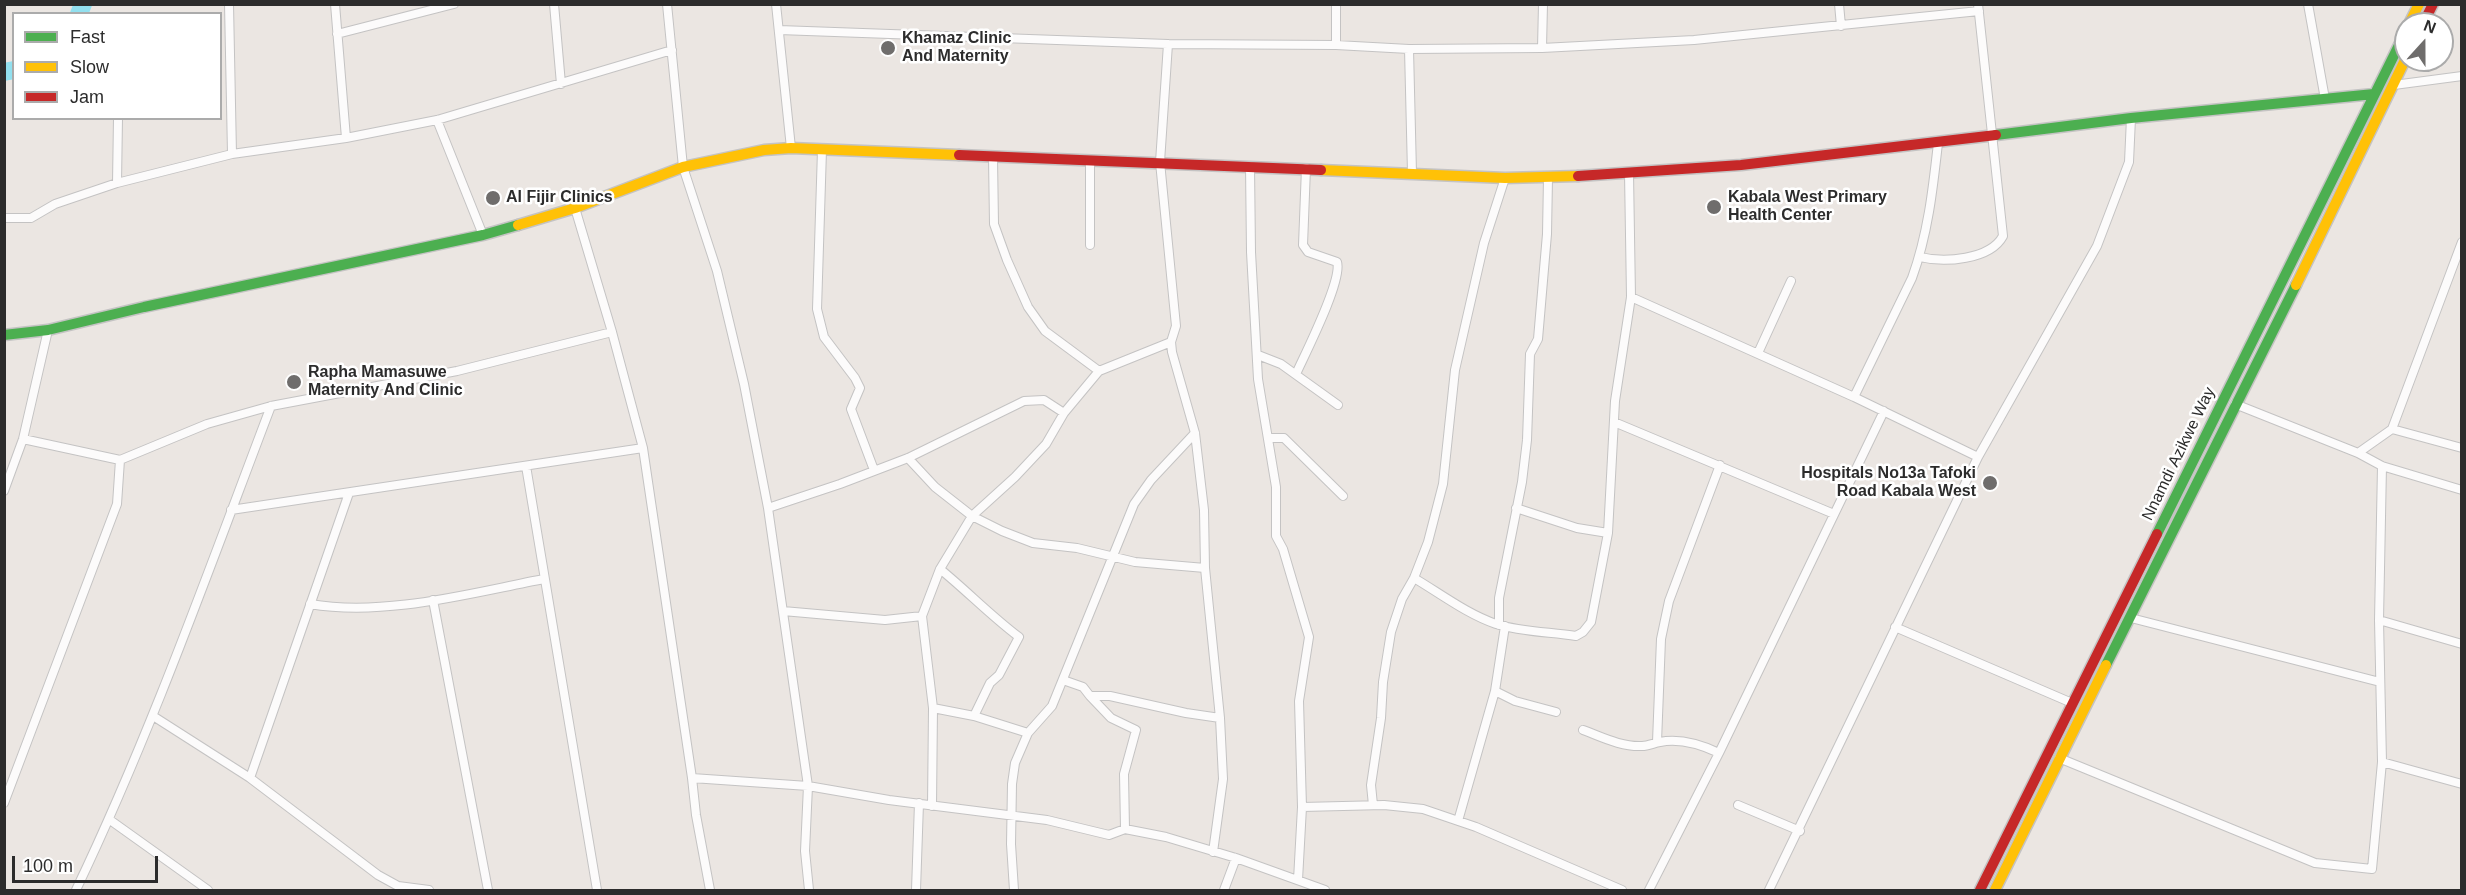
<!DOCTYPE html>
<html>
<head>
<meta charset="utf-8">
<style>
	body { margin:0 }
	#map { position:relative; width:2466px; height:895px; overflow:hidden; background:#ebe6e2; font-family:Arial,sans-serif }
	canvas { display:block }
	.frame { position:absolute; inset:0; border:6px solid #2c2c2c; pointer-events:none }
	.legend { position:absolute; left:12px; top:12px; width:210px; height:108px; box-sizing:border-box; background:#fff; border:2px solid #ababab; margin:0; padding:8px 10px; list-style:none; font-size:18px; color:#2c2c2c }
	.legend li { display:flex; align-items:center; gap:12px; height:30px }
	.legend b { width:30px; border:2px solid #ababab }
	.north { position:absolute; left:2394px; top:12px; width:60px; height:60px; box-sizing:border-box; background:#fff; border:2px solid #ababab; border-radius:50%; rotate:21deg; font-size:16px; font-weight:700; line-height:24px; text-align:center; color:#2c2c2c }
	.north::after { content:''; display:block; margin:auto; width:21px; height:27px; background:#6f6d6c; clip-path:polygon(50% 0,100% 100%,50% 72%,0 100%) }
	.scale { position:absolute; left:12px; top:856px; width:146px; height:27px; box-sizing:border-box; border:3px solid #2c2c2c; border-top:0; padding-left:8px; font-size:18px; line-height:21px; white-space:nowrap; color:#2c2c2c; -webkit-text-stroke:4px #fff; paint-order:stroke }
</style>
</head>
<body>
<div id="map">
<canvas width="2466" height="895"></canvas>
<div class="frame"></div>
<ul class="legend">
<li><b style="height:8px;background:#4caf50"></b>Fast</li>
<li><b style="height:8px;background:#ffc107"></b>Slow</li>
<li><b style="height:8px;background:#c62828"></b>Jam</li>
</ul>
<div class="north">N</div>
<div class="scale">100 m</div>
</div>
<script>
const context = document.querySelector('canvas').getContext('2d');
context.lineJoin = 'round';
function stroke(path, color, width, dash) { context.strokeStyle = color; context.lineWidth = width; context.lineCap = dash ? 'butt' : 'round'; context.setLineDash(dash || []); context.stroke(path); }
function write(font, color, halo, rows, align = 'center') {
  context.font = font + ' Arial,sans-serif'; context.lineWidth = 5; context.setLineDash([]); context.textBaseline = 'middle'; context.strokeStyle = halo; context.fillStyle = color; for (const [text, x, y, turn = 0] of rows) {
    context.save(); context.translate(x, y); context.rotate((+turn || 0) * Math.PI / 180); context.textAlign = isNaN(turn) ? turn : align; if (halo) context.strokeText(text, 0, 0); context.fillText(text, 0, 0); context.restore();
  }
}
const river = new Path2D(`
	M79,14L83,4
	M4,72L14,70`);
const street = new Path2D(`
	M229,4L232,154
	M335,4L346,138
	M554,4L561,84
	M667,4L683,167L717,271L744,384L768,508L808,786L805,851L809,890
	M776,4L791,148
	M1839,4L1841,26
	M2308,4L2325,99
	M779,30L1168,44L1336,45L1409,49L1542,48L1694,40L1979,11
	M337,34L454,4
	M1168,44L1160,162L1176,326L1171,342L1172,352L1195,433L1204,510L1205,568L1220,718L1223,779L1213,852
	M1336,45V4
	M1542,48L1543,4
	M1409,49L1412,173
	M2394,85L2462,76
	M437,120L483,235
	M822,150L817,309L824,337L855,378L860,388L851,409L874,470
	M993,157L994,224L1007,260L1028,307L1045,331L1099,371
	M1090,161V245
	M1250,166L1251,252L1258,379L1276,487V536L1283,549L1309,637L1299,701L1302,807L1298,880
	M117,183L118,118
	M575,208L612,332L643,448L692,778L696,815L710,890
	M4,218H31L55,204L117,183L232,154L346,138L437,120L672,50
	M1920,257C1944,263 1990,260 2003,236L1978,4
	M1631,297L1854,397L1978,457
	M1758,353L1791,281
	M1258,355L1281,364L1338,405
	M1296,374C1305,354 1343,280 1337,262L1308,252L1303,245L1306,168
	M1854,397L1912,278C1928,234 1933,188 1938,143
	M2235,404L2358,453L2382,466L2462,490
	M1614,422L1834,514
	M2392,429L2462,448
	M1268,438H1284L1343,496
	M23,439L120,460L207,424L271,406L457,371L612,332
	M2358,453L2392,429L2462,242
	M908,458L935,487L972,516L1002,531L1033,543L1077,548L1135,562L1205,568
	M526,466L597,890
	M4,491L23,439L48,330
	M768,508L840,484L908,458L1024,401L1044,400L1064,413
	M1516,508L1577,528L1608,533
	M231,510L643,448
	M940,569C967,591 991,616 1019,637L999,675L990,683L974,716
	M1414,578C1441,594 1467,614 1496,624C1521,632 1550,632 1576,636L1583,632L1591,622L1608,533L1615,401L1631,297L1629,173
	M433,600L488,890
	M310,604C385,617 470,593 544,579
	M783,611L885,620L922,616
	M2131,618L2380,682
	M2379,620L2462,644
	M1499,625V598L1522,482L1527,440L1530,354L1538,339L1547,234L1548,178
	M1895,627L2072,703
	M1063,680L1083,687L1090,696H1110L1186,713L1220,718
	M1495,691L1515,701L1556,712
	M1090,696L1111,718L1136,730L1124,774L1125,829
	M933,708L974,716L1028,733
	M153,716L250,778L378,875L398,886L429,890
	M1583,730C1602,737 1621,747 1642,746C1648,746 1654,743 1660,742C1680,738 1702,745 1719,753
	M1657,742L1661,639L1669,601L1720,465
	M2059,758L2315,863L2372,869L2382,762L2379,620L2382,466
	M2382,762L2462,784
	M250,778L349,493
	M692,778L808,786L889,800L1047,820L1109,835L1125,829L1166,837L1236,858L1325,890
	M4,803L117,504L120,460
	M1373,805L1371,785L1381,718L1383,682L1391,632L1402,599L1414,578L1428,542L1443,484L1455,370L1484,243L1505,178
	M1738,805L1800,831
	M932,806L933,708L922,616L940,569L972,516L1015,477L1046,444L1064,413L1099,371L1171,342
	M1302,807L1384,805L1423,809L1476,827L1622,890
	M110,820L208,890
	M1458,821L1495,691L1505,626
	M76,890C151,733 209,569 271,406
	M916,890L919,803
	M1014,890L1011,844L1012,784L1015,763L1028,733L1052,706L1134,504L1151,480L1195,433
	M1224,890L1236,858
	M1649,890L1719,753L1884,411
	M1769,890L1978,457L2097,246L2129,162L2131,118`);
const fast = new Path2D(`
	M1996,135L2131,118L2374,94
	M4,335L48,330L144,307L483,235L518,225
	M2157,534L2406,31
	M2106,665L2296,285`);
const slow = new Path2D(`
	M2409,24L2419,4
	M1321,170L1505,178L1578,176
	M518,225L575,208L683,167L764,150L791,148L959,155
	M2296,285L2406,58
	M1995,890L2106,665`);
const jam = new Path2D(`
	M2423,24L2433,4
	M959,155L1321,170
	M1578,176L1741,165L1996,135
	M1980,890L2157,534`);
const markers = [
	[888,48,8,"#6f6d6c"],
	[493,198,8,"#6f6d6c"],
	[1714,207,8,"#6f6d6c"],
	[294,382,8,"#6f6d6c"],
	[1990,483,8,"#6f6d6c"]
];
const poiNames = [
	["Khamaz Clinic",902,39],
	["And Maternity",902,57],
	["Al Fijir Clinics",506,198],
	["Kabala West Primary",1728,198],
	["Health Center",1728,216],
	["Rapha Mamasuwe",308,373],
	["Maternity And Clinic",308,391],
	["Hospitals No13a Tafoki",1976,474,"right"],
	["Road Kabala West",1976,492,"right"]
];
const streetNames = [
	["Nnamdi Azikwe Way",2179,454,-64]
];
stroke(river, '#92e0ef', 18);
stroke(street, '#c4c3c3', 10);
stroke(fast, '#c4c3c3', 13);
stroke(slow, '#c4c3c3', 13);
stroke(jam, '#c4c3c3', 13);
stroke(street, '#fcfbfb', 8);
stroke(fast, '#4caf50', 10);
stroke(slow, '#ffc107', 10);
stroke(jam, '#c62828', 10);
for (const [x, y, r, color] of markers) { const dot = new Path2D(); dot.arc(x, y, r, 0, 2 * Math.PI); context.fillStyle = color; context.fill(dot); stroke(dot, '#fff', 2); }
write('bold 16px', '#2c2c2c', '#fff', poiNames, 'left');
write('16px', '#2c2c2c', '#fff', streetNames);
</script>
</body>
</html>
